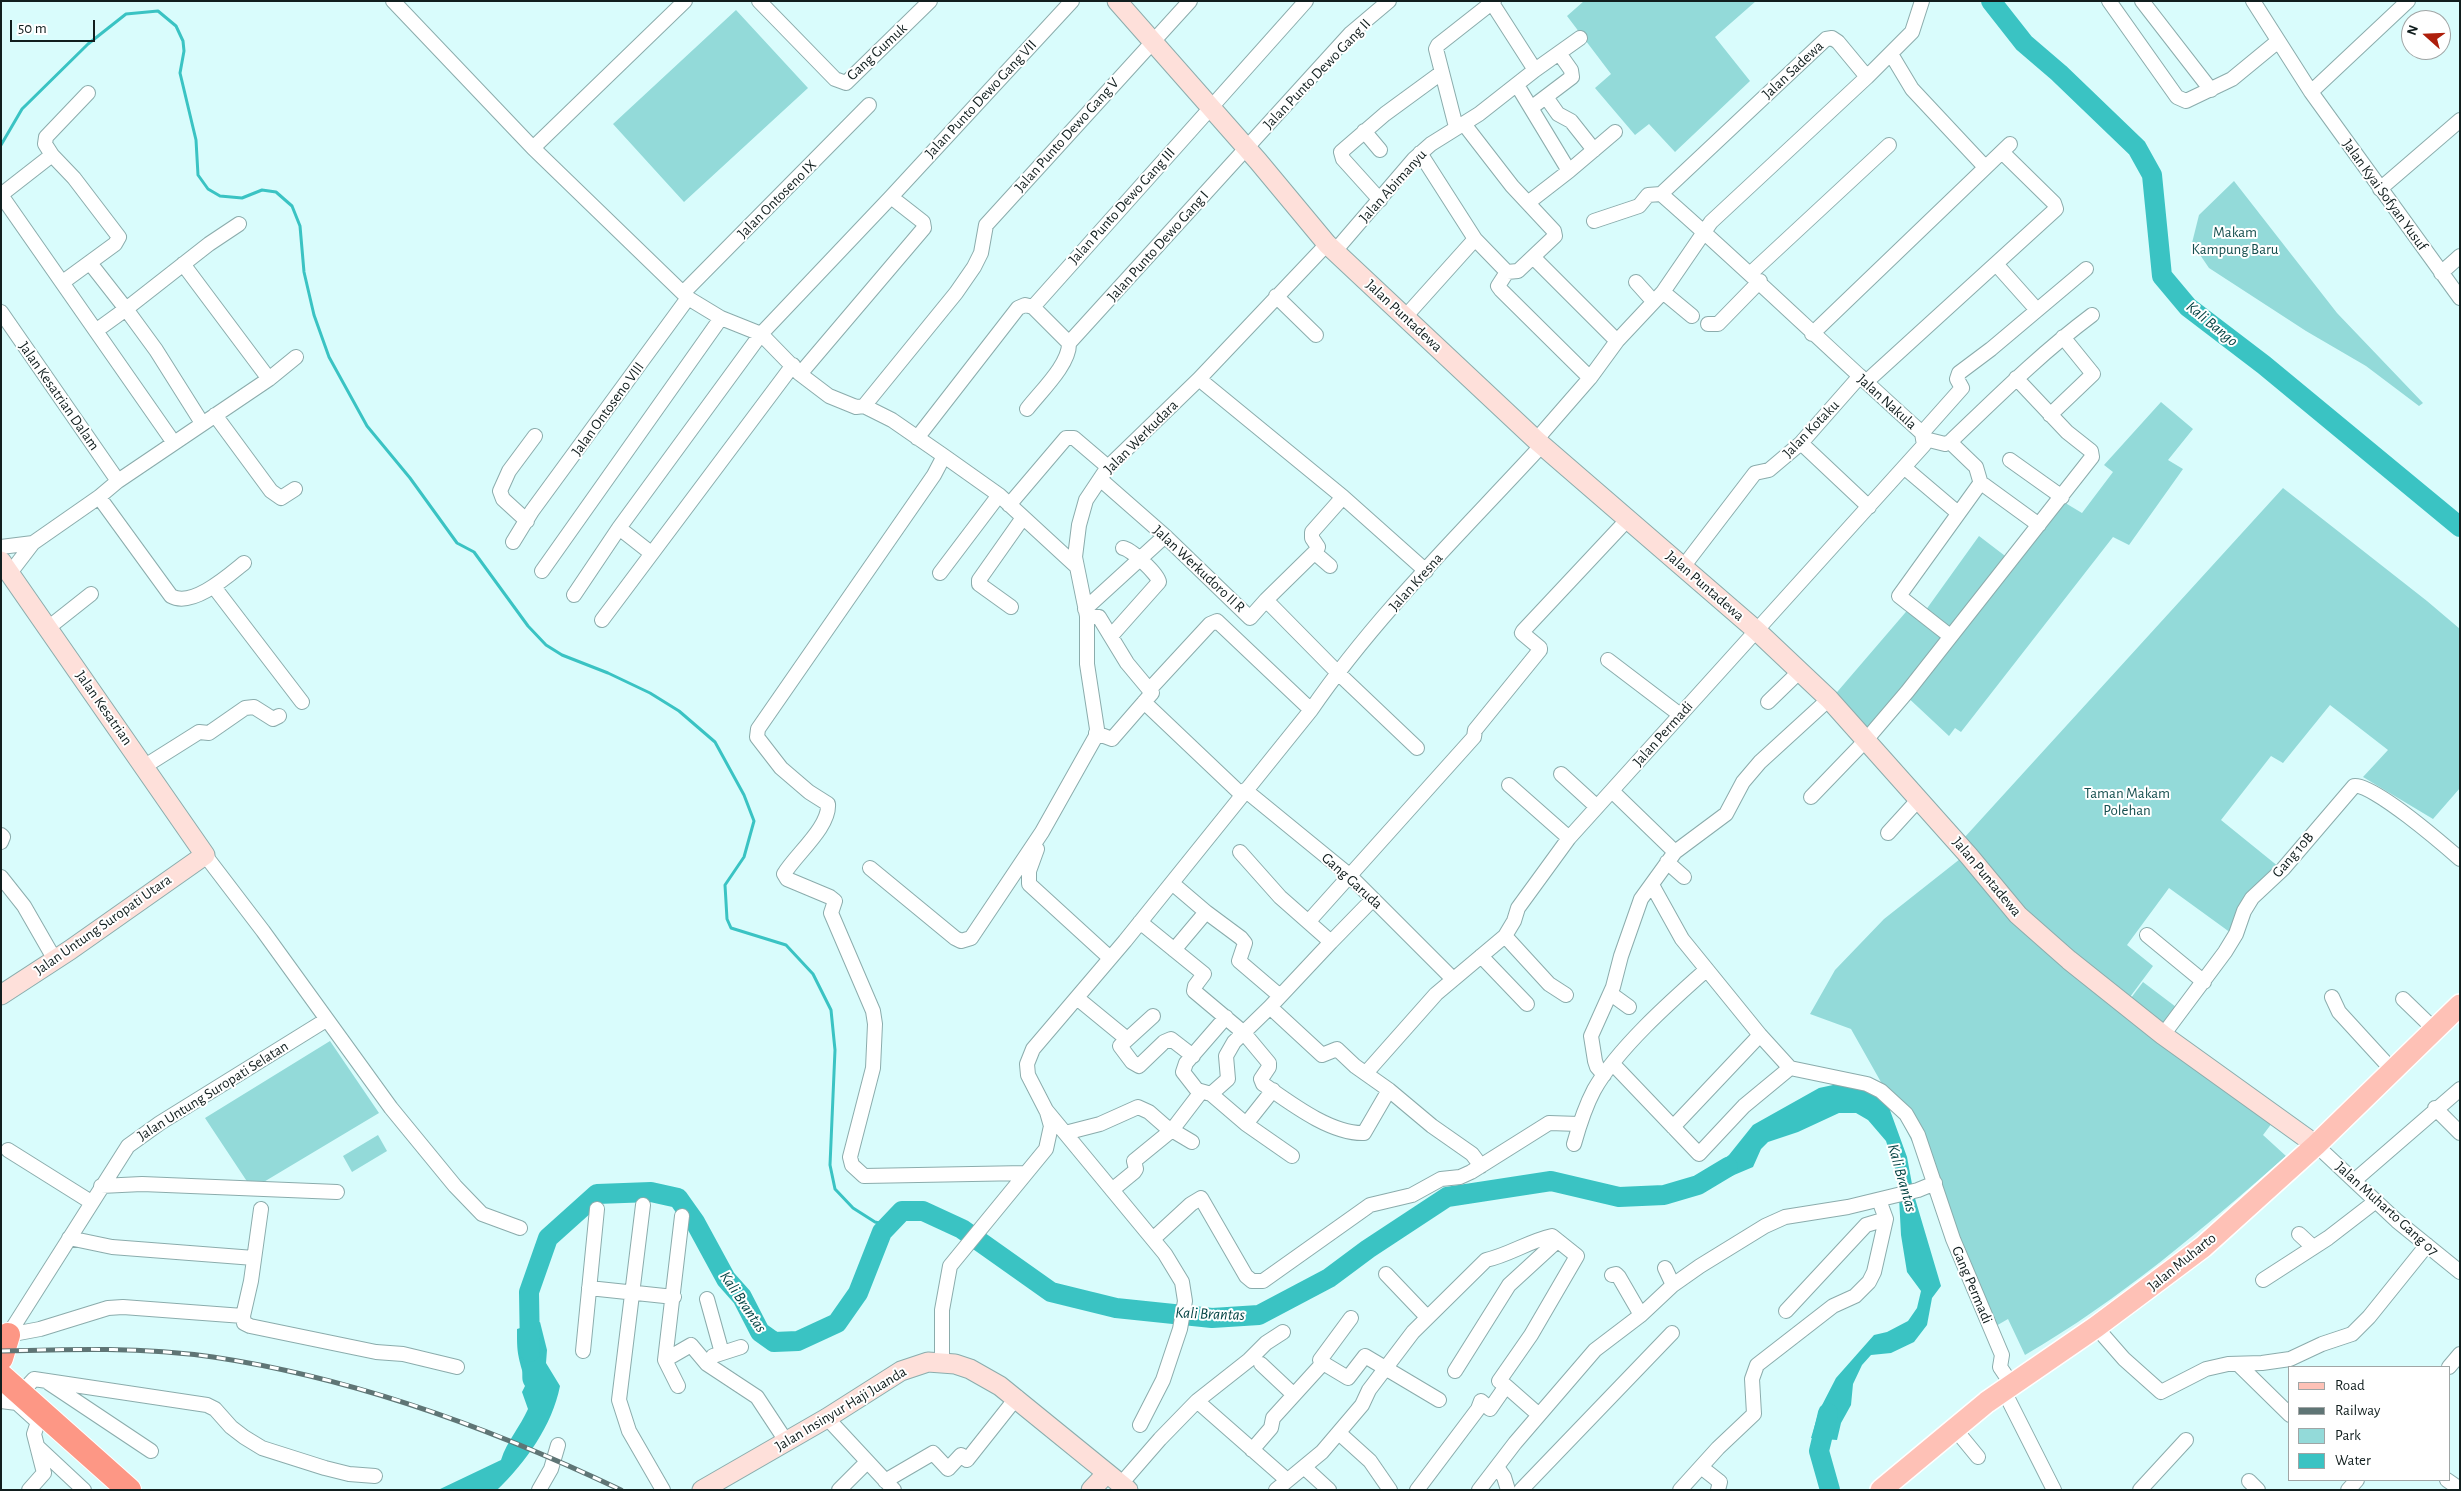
<!DOCTYPE html>
<html>
<head>
<meta charset="utf-8">
<style>
	body { margin:0 }
	#map { position:relative; width:2461px; height:1491px; overflow:hidden; background:#d9fcfc; font-family:"Alegreya Sans",sans-serif }
	canvas { display:block }
	.frame { position:absolute; inset:0; border:2px solid #111e1e; pointer-events:none }
	.legend { position:absolute; left:2288px; top:1366px; width:162px; height:115px; box-sizing:border-box; background:#fff; border:1px solid #a0a5a5; margin:0; padding:6px 9px; list-style:none; font-size:15px; color:#111e1e }
	.legend li { display:flex; align-items:center; gap:10px; height:25px }
	.legend b { width:25px; border:1px solid #a0a5a5 }
	.north { position:absolute; left:2401px; top:10px; width:50px; height:50px; box-sizing:border-box; background:#fff; border:1px solid #a0a5a5; border-radius:50%; rotate:290deg; font-size:14px; font-weight:700; line-height:20px; text-align:center; color:#111e1e }
	.north::after { content:''; display:block; margin:auto; width:18px; height:22px; background:#ae1f0c; clip-path:polygon(50% 0,100% 100%,50% 72%,0 100%) }
	.scale { position:absolute; left:10px; top:20px; width:85px; height:22px; box-sizing:border-box; border:2px solid #111e1e; border-top:0; padding-left:6px; font-size:15px; line-height:18px; white-space:nowrap; color:#111e1e; -webkit-text-stroke:4px #fff; paint-order:stroke }
</style>
</head>
<body>
<div id="map">
<canvas width="2461" height="1491"></canvas>
<div class="frame"></div>
<ul class="legend">
<li><b style="height:6px;background:#fec1b6"></b>Road</li>
<li><b style="height:6px;background:#5f7575"></b>Railway</li>
<li><b style="height:14px;background:#93dad9"></b>Park</li>
<li><b style="height:14px;background:#3ac3c3"></b>Water</li>
</ul>
<div class="north">N</div>
<div class="scale">50 m</div>
</div>
<script>
const context = document.querySelector('canvas').getContext('2d');
context.lineJoin = 'round';
function paint(path, color) { context.fillStyle = color; context.fill(path, 'evenodd'); }
function stroke(path, color, width, dash) { context.strokeStyle = color; context.lineWidth = width; context.lineCap = dash ? 'butt' : 'round'; context.setLineDash(dash || []); context.stroke(path); }
function write(font, color, halo, rows, align = 'center') {
  context.font = font + ' "Alegreya Sans",sans-serif'; context.lineWidth = 4; context.setLineDash([]); context.textBaseline = 'middle'; context.strokeStyle = halo; context.fillStyle = color; for (const [text, x, y, turn = 0] of rows) {
    context.save(); context.translate(x, y); context.rotate((+turn || 0) * Math.PI / 180); context.textAlign = isNaN(turn) ? turn : align; if (halo) context.strokeText(text, 0, 0); context.fillText(text, 0, 0); context.restore();
  }
}
const green = new Path2D(`
	M1584,1H1756L1715,37L1750,81L1675,152L1649,124L1635,135L1595,88L1611,74L1567,16Z
	M736,10L808,88L684,202L613,124Z
	M2234,181L2337,313L2423,403L2419,406L2366,366L2306,331L2209,268L2192,243L2199,215Z
	M2161,402L2193,429L2168,460L2183,469L2129,545L2113,537L1961,732L1955,728L1949,736L1903,693L1868,734L1832,698L1911,606L1923,614L1979,536L2013,562L2062,501L2082,513L2113,472L2104,465Z
	M2283,488L2427,601L2460,629V788L2433,819L2363,777L2388,750L2330,705L2283,763L2271,756L2221,820L2279,867L2231,933L2169,888L2127,945L2153,966L2127,1001L2019,905L1964,838Z
	M1960,859L2272,1123L2263,1135L2286,1156C2204,1228 2120,1300 2025,1355L2008,1319L1989,1330L1943,1202L1886,1091L1851,1029L1810,1014L1835,970L1884,919Z
	M2143,982L2176,1007L2161,1027L2128,1002Z
	M330,1041L379,1113L252,1189L205,1118Z
	M378,1135L387,1151L352,1172L343,1156Z`);
const water = new Path2D(`
	M1847,1082L1865,1086L1887,1102L1907,1157L1914,1195L1941,1286L1932,1298L1927,1325L1914,1342L1891,1353L1871,1355L1862,1365L1853,1384L1851,1405L1841,1423L1837,1440L1811,1438L1819,1411L1836,1378L1874,1335L1887,1332L1908,1321L1917,1308L1921,1291L1907,1272L1901,1235L1898,1178L1886,1141L1868,1120L1856,1113H1839L1798,1132L1768,1142L1761,1149L1753,1167L1708,1186L1701,1176L1729,1155L1753,1125L1819,1088Z
	M540,1322L547,1350L546,1363L560,1386C552,1426 526,1462 497,1490H438L501,1460C507,1441 520,1427 528,1409L522,1392L525,1386C521,1380 523,1376 522,1370C517,1352 517,1348 517,1329Z`);
const stream = new Path2D(`
	M1,145L22,109L88,44L126,14L158,11L176,26L183,41L184,51L180,73L196,140L198,175L208,189L220,196L242,198L262,190L276,192L292,206L300,226L304,272L314,315L329,357L367,426L410,478L457,543L474,552L528,626L546,645L562,655L608,673L650,693L679,711L715,742L744,795L754,821L744,857L725,885L727,919L731,928L786,945L813,974L831,1010L835,1050L830,1165L835,1189L853,1208L875,1222L888,1225`);
const river = new Path2D(`
	M1991,1L2024,43L2059,73L2137,148L2152,175L2162,276L2188,307L2264,365L2460,527
	M530,1352L529,1292L548,1238L597,1194L651,1192L678,1198L695,1222L726,1279L742,1297L760,1332L774,1342L798,1341L837,1323L858,1293L882,1232L902,1211H923L962,1229L1051,1292L1116,1308L1212,1318L1259,1315L1329,1278L1368,1249L1447,1197L1551,1181L1619,1197L1664,1195L1698,1185L1728,1167
	M1828,1413L1819,1451L1830,1490`);
const street = new Path2D(`
	M393,1L533,148L688,298L721,318L761,334L800,374L829,396L856,407L864,406L892,420L944,456L999,495L1075,565
	M759,1L835,79L846,83L930,1
	M2109,1L2177,97L2186,101L2232,79L2277,42
	M2142,1L2211,90
	M2253,1L2311,92L2460,298
	M1492,3L1535,70L1580,38
	M1891,54L1912,89L1985,167
	M1517,85L1569,171L1529,202
	M2311,92L2408,1
	M1546,97L1558,114L1571,121L1594,150
	M1531,108L1572,77L1571,70L1559,53
	M1456,127L1436,49L1438,45L1494,1
	M1364,131L1380,150
	M533,148L685,1
	M1420,153L1475,239L1507,272L1518,271L1555,236L1554,231L1512,186L1464,124
	M52,155L74,178L119,237L115,244L63,282
	M1569,171L1615,132
	M2380,189L2460,120
	M2,194L52,155L45,144L46,137L88,93
	M1661,194L1826,39L1832,38L1838,42L1867,77
	M1,195L174,443
	M1380,200L1343,159L1341,152L1385,114L1441,73
	M1594,221L1639,206L1648,195L1661,194
	M1335,251L1414,159L1431,144L1479,114L1535,70
	M1533,257L1617,341
	M90,263L126,309L209,244L239,224
	M183,264L269,379
	M1996,264L2037,310
	M1507,272L1498,286L1501,290L1590,378
	M1751,273L1889,145
	M2441,273L2460,256
	M1636,282L1653,301
	M1663,292L1692,316
	M683,293L869,105
	M1276,296L1316,335
	M1033,307L1306,1
	M1,312L118,481
	M1405,317L1475,239
	M1708,324H1718L1760,281
	M97,330L126,309L156,350L202,423
	M1812,334L2010,144
	M1069,343L1351,33L1389,1
	M800,374L924,228L923,222L891,197
	M1199,379L1343,497L1426,571
	M1866,382L2056,209L2054,203L2002,152
	M864,406L956,293L974,267L981,253L986,225L1190,1
	M215,415L271,491L281,498L295,489
	M2050,415L2093,374L2063,337
	M1922,433L1962,388L1957,379L1959,373L1991,349L2086,269
	M917,438L1018,308L1025,305L1033,307L1069,343C1070,364 1040,392 1027,409
	M1925,439L1945,444L1950,442C1996,398 2041,353 2092,315
	M1536,440L1590,378L1617,341L1663,292L1711,222L1867,77L1912,32L1922,1
	M1950,442L1976,467L1981,484
	M1801,443L1869,507
	M944,456L934,475L758,729L757,737L781,768L809,792L828,804C830,827 795,855 784,874L787,879L830,897L835,901L831,913L873,1011L875,1024L873,1068L850,1157L852,1165L864,1176L1026,1173
	M2010,460L2062,497
	M1905,468L1958,513
	M1100,479L1165,536L1250,618L1266,600L1337,672L1417,748
	M99,497L171,596C192,608 228,576 244,563
	M1009,505L1066,438H1074L1108,467
	M527,521L503,499L500,491L509,471L535,436
	M619,528L651,553
	M513,542L532,511L688,298
	M1,547L33,543
	M1315,553L1330,566
	M1683,567L1755,473L1769,470L1801,443L1860,376
	M542,571L721,318
	M10,573L33,543L99,497L118,481L269,379L296,357
	M940,573L999,495
	M214,587L302,702
	M574,595L619,528L761,334L891,197L1072,1
	M1266,600L1317,550L1318,547L1312,538V532L1343,497
	M1011,607L979,584V580L1022,519
	M1085,609L1165,536
	M1087,616L1099,617L1127,663L1152,693L1112,739L1096,733
	M602,620L793,365
	M48,628L91,594
	M1111,636L1159,582C1158,574 1131,549 1123,548
	M1950,636L1899,596L1979,485H1984L2039,525
	M1608,660L1679,714
	M1149,690L1210,624L1217,621L1311,710
	M1144,702L1242,795
	M1768,702L1800,671
	M145,766L199,732L209,733L245,708L254,707L273,719L279,716
	M1561,774L1597,807
	M1509,785L1569,838
	M1245,790L1349,875L1453,979
	M1612,791L1675,852
	M1811,797L1866,740L1907,692L2092,457L2091,451L2067,432L2016,378
	M1888,833L1919,799
	M1,835L3,837L1,842
	M1037,849L1029,871V884L1110,958
	M205,855L263,931L391,1108L455,1186L482,1214L520,1228
	M1667,862L1684,877
	M870,868L955,938L961,941L971,938L1042,832L1096,736L1097,729L1087,664V616L1075,557L1079,525L1086,500L1108,467L1199,379L1327,244
	M1,877L24,906L55,960
	M1172,883L1206,912L1174,950
	M1652,885L1682,939L1760,1035L1790,1068L1867,1084L1881,1091L1906,1114L1918,1135L1953,1239L2002,1355L2000,1367L2012,1385
	M1206,912L1241,938L1245,943L1239,961L1280,996
	M1309,921L1474,737L1475,730L1540,650V648L1522,633L1523,631L1628,519
	M1140,922L1204,974L1195,986L1194,991L1244,1033L1269,1063V1067L1261,1079L1263,1084C1289,1102 1330,1134 1364,1133L1389,1090
	M2147,935L2204,982
	M1505,936L1549,984L1566,995
	M1331,942L1373,899
	M1481,956L1527,1004
	M1611,994L1629,1007
	M2332,997L2339,1012L2393,1071
	M1077,998L1127,1039
	M2403,999L2435,1030
	M1270,1007L1322,1055L1337,1049L1355,1066L1389,1090L1432,1126L1472,1154L1481,1166
	M1153,1016L1120,1046L1132,1062L1139,1066L1164,1042L1171,1039L1193,1056
	M1226,1017L1186,1063L1183,1072L1197,1090L1211,1094L1228,1079L1226,1056L1234,1042L1270,1007L1331,942L1280,897L1240,852
	M2163,1035L2225,952L2236,934L2244,911L2252,898L2283,869L2354,786C2371,782 2444,845 2460,859
	M1613,1064L1699,1154L1744,1106L1790,1068
	M1366,1073L1436,994L1505,936L1514,921L1518,908L1569,838L1924,445L1922,433C1834,354 1750,272 1661,194
	M1604,1075L1597,1067L1595,1061L1591,1036L1613,987L1621,956L1641,899L1675,852L1726,814L1743,782L1760,762L1829,699
	M1211,1094L1246,1124L1292,1156
	M2435,1108L2460,1133
	M1246,1124L1273,1090
	M1673,1127L1760,1035
	M1065,1133L1100,1124L1138,1107L1149,1112L1165,1126L1192,1142
	M1574,1144C1579,1126 1585,1107 1594,1090C1617,1049 1671,1001 1706,970
	M2316,1145L2397,1221L2460,1272
	M8,1150L91,1202
	M2355,1180L2460,1089
	M101,1186L142,1184L337,1192
	M1112,1190L1134,1172L1136,1169L1134,1161L1172,1130L1201,1092
	M643,1205L619,1400L629,1431L663,1490
	M2299,1234L2313,1247
	M69,1238L112,1247L254,1258
	M1153,1239L1191,1204L1201,1198L1246,1276L1252,1281H1263L1370,1205L1412,1195L1441,1179L1460,1177L1471,1172L1549,1123L1579,1124
	M1665,1268L1673,1285
	M1386,1274L1427,1317
	M1612,1275L1616,1274L1619,1277L1641,1315
	M2263,1280L2328,1238L2376,1201
	M589,1288L674,1297
	M707,1299L722,1353
	M1786,1311L1866,1225L1886,1219
	M243,1316L251,1281L261,1209
	M2096,1327L2124,1359L2161,1392L2206,1369L2228,1364L2262,1363L2290,1359L2322,1344L2352,1334L2369,1317L2427,1245
	M8,1335L40,1329L108,1308L123,1307L243,1316L244,1323L250,1326L376,1352L403,1354L457,1367
	M5,1340L128,1146L160,1123L326,1020
	M583,1351L597,1209
	M713,1356L741,1347
	M665,1360L691,1345L707,1364L757,1397L786,1441
	M942,1362V1310L950,1266L1046,1149L1051,1126L1047,1112
	M1323,1363L1348,1378L1365,1356L1439,1400
	M1261,1364L1294,1395
	M2238,1364L2290,1415
	M2449,1367L2460,1354
	M1455,1371L1509,1285L1557,1241
	M49,1383L151,1451
	M678,1386L665,1360L682,1216
	M1506,1386L1539,1415
	M2004,1391L2054,1490
	M21,1393L34,1379L207,1405L215,1409L231,1427L244,1437L262,1448L325,1468L349,1474L375,1476
	M1,1401L17,1403L38,1422L34,1434L44,1473L29,1490
	M1197,1401L1249,1360L1266,1343L1283,1332
	M827,1418L894,1490
	M1140,1425L1163,1380L1180,1329L1185,1301L1182,1282L1165,1254L1046,1110L1028,1075L1027,1064L1033,1049L1125,941L1311,710C1377,614 1463,531 1542,445
	M1955,1429L1978,1457
	M1339,1433L1370,1461L1390,1490
	M39,1448L84,1490
	M1252,1450L1271,1428L1273,1418L1323,1363L1320,1360L1351,1318
	M1304,1467L1329,1490
	M1497,1467L1504,1477L1508,1490
	M1701,1467L1720,1482L1718,1490
	M2447,1480L2460,1489
	M885,1481L933,1453L948,1469L961,1455L967,1460L1017,1397
	M2249,1481L2258,1490
	M1120,1485L1160,1439L1197,1401L1287,1480
	M539,1490L551,1469L558,1445
	M839,1490L867,1462
	M1276,1490L1322,1452L1362,1405L1369,1390L1413,1332L1486,1260C1509,1255 1529,1241 1552,1236L1577,1256L1531,1335L1499,1381L1506,1386L1490,1409L1481,1401L1478,1409L1417,1490
	M1479,1490L1515,1443L1595,1350L1641,1315L1673,1285L1700,1266L1765,1226L1785,1217L1848,1207L1918,1190L1935,1183
	M1521,1490L1672,1333
	M1680,1490L1718,1448L1754,1414L1752,1379L1757,1365L1833,1306L1855,1296L1869,1282L1874,1272L1886,1219L1879,1200
	M2140,1490L2186,1440
	M2348,1490L2357,1480`);
const secondary = new Path2D(`
	M1117,1L1258,161L1327,244L1536,440L1757,631L1829,699L1969,856L2018,915L2069,960L2163,1035L2316,1145
	M1,561L205,855L70,950L1,995
	M702,1490L827,1418L901,1371L928,1362L955,1364L970,1369L1000,1386L1128,1490
	M1091,1490L1106,1474`);
const primary = new Path2D(`
	M1881,1490L1987,1402L2096,1327L2203,1247L2316,1145L2460,1005`);
const highway = new Path2D(`
	M1,1358L8,1335
	M1,1376L129,1490`);
const rail = new Path2D(`
	M1,1351C71,1349 143,1347 213,1357C355,1378 491,1428 621,1490`);
const streetNames = [
	["Gang Gumuk",877,52,-43],
	["Jalan Sadewa",1793,70,-43],
	["Jalan Punto Dewo Gang II",1317,74,-46],
	["Jalan Punto Dewo Gang VII",981,99,-47],
	["Jalan Punto Dewo Gang V",1067,135,-48],
	["Jalan Abimanyu",1393,186,-48],
	["Jalan Kyai Sofyan Yusuf",2385,195,54],
	["Jalan Ontoseno IX",777,199,-45],
	["Jalan Punto Dewo Gang III",1122,206,-48],
	["Jalan Punto Dewo Gang I",1158,246,-48],
	["Jalan Puntadewa",1404,316,43],
	["Jalan Kesatrian Dalam",59,396,55],
	["Jalan Nakula",1887,402,42],
	["Jalan Ontoseno VIII",608,409,-54],
	["Jalan Kotaku",1811,429,-46],
	["Jalan Werkudara",1141,437,-45],
	["Jalan Werkudoro II R",1199,569,43],
	["Jalan Kresna",1416,582,-48],
	["Jalan Puntadewa",1705,586,41],
	["Jalan Kesatrian",104,708,55],
	["Jalan Permadi",1663,734,-48],
	["Gang 10B",2293,855,-49],
	["Jalan Puntadewa",1987,877,50],
	["Gang Garuda",1352,881,42],
	["Jalan Untung Suropati Utara",103,925,-35],
	["Jalan Untung Suropati Selatan",213,1091,-32],
	["Jalan Muharto Gang 07",2387,1209,42],
	["Jalan Muharto",2182,1262,-39],
	["Gang Permadi",1972,1285,67],
	["Jalan Insinyur Haji Juanda",841,1409,-31]
];
const parkNames = [
	["Makam",2235,232],
	["Kampung Baru",2235,249],
	["Taman Makam",2127,793],
	["Polehan",2127,810]
];
const waterNames = [
	["Kali Bango",2212,324,39],
	["Kali Brantas",1902,1178,74],
	["Kali Brantas",743,1302,56],
	["Kali Brantas",1210,1314,2]
];
paint(green, '#93dad9');
paint(water, '#3ac3c3');
stroke(stream, '#3ac3c3', 3);
stroke(river, '#3ac3c3', 20);
stroke(street, '#8bacac', 16);
stroke(secondary, '#8bacac', 21);
stroke(primary, '#fff', 24);
stroke(highway, '#fff', 26);
stroke(street, '#fff', 14);
stroke(secondary, '#fee0da', 19);
stroke(primary, '#fec1b6', 21);
stroke(highway, '#fd9785', 24);
stroke(rail, '#5f7575', 5);
stroke(rail, '#fff', 3, [9]);
write('15px', '#111e1e', '#fff', streetNames);
write('15px', '#164f4f', '#fff', parkNames);
write('italic 16px', '#054444', '#fff', waterNames);
</script>
</body>
</html>
